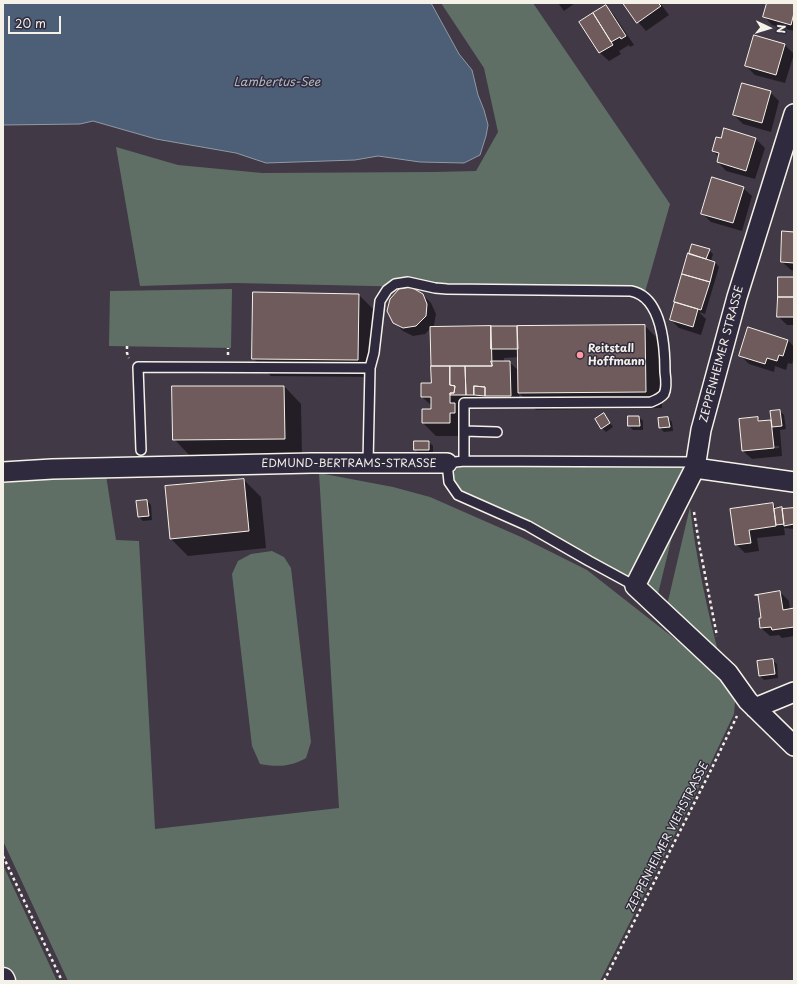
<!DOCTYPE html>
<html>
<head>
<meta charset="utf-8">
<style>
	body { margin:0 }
	#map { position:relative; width:797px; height:984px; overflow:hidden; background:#423946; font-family:"Playpen Sans",sans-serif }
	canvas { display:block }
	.frame { position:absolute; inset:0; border:4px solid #f4f1e8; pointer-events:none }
	.north { position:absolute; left:749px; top:8px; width:40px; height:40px; -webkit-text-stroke:3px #2f2a3d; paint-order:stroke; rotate:94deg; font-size:11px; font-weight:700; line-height:16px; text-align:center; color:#f4f1e8 }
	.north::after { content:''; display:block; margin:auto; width:14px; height:18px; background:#f4f1e8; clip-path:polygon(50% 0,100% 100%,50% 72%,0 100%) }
	.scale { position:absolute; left:8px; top:16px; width:53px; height:18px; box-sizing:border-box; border:2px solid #f4f1e8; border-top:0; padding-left:5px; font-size:12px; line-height:14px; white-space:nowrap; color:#f4f1e8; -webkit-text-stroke:3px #2f2a3d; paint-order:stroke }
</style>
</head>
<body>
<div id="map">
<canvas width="797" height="984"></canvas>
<div class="frame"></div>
<div class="north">N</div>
<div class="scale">20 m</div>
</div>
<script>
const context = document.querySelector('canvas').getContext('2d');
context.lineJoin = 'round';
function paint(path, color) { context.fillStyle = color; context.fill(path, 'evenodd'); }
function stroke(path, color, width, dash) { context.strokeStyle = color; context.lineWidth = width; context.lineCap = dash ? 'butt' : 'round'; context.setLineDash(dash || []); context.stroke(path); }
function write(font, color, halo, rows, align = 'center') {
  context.font = font + ' "Playpen Sans",sans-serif'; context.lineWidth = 3; context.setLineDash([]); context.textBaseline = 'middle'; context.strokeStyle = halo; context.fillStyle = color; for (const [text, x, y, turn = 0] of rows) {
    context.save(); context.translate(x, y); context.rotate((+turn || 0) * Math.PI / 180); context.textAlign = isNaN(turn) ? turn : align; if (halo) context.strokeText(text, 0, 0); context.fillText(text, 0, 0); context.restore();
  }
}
const green = new Path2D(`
	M441,3H533L670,204L645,292L235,283L140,286L116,147L178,165L262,173L434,172L476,171L498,132L484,68Z
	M232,289L231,348L109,346L110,291Z
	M463,464L670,465L689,467L656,602C621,578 586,552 547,532C520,519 491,507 464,494C454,483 447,473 463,464Z
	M319,473L393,487L430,497L521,537L587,570L707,664L732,691L735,702L734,714L708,769L600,981H68L3,841V479L106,475L116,540L139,541L155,829L339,808Z
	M690,507C696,558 707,609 720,659L665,614Z
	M272,551L284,557L291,568L311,742L306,758C291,767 276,767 260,764L252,746L232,574L238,561L251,554Z
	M3,865L57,981H3Z`);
const water = new Path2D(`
	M3,3H431L459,54L472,70L478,95L484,110L488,125L486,136L480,155L464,163L420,162L378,156L355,160L266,163L236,153L156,139L93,121L80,124L3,125Z`);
const shadow = new Path2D(`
	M558,3H575L564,11Z
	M624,3H660L669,15L646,31L638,22Z
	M768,3H794V31L772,25L764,16Z
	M606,6L614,15L634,45L630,47L629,45L619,51L621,54L609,61L600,53L580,23Z
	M755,37L785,45L794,54L785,83L755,75L746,66Z
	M770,92L779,101L771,132L743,124L734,115Z
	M725,130L756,139L765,148L755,179L726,171L718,162L719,157L713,151L722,139Z
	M743,188L752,196L742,231L711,222L702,213Z
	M794,233V271L791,270L782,262Z
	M709,250L713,254L711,261L715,262L719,267L705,314L699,312L706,319L701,335L679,328L671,320Z
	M794,278V325H787L778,316Z
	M422,294L431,303L436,314L434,325L431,328L645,326L662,343V408L536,410L519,393L520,404H467L463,436H436L423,423L432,410V406L422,397L432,384L431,328L425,334L413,336L403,331L394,322ZM519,357V371L509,362H504V358Z
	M359,295L376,312L375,377L271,376L253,358Z
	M788,340L794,347V357L792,364L788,363L786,370L775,366L774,372L749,364L741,356Z
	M284,386L301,404L302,456L191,457L174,439L173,387Z
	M780,411L784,415L786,429L780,430L782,456L752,459L743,451L757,418L761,422L772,420ZM779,446V448L749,451V449Z
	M604,415L613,427L606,432L602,428Z
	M629,417H639L643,421V430H633L629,426Z
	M668,418L672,422L673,431L664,432L660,428Z
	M429,442L433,446V453L419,454L415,449Z
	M244,480L261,497L266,548L188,556L171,539Z
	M147,501L151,505L152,520L143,521L139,517Z
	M773,505L778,509L783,510L794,509V529L784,528L785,535L757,538L759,551L745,553L736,544L732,510Z
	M780,592L789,601L790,610L794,609V636L782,638L779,635L770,636L761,628L762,619Z
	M772,660L777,664L778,678L764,680L760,676L758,662Z`);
const building = new Path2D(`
	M623,3H658L661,6L637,23Z
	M767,3H794V13L791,25L763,17Z
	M606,5L626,36L621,39L620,37L611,42L593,13Z
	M593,13L613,45L599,53L579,22Z
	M754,35L785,44L776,75L745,66Z
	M742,83L771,91L762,123L733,115Z
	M724,128L756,138L746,171L717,162L719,153L712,151L716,137L721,138Z
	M712,177L744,187L733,223L701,214Z
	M782,231L794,232V263L781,262Z
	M692,244L710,249L706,259L689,254Z
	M688,253L715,262L710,282L682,274Z
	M682,274L710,282L701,310L674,302Z
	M778,277H794V297H778Z
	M411,287L423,294L427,304L426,316L416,326L403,328L393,323L387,311L390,299L399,289Z
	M253,292L359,294L358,360L252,359Z
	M778,297H794V317H777Z
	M675,302L698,309L693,327L670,320Z
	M645,325L646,392L518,393L517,326Z
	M491,326L492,366H431L430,327Z
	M491,326H517L518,349H491Z
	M748,327L788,340L783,356L779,355L777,361L767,358L765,364L739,356Z
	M491,361H510L511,396H485V387L474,386V395H466L465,366H492Z
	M431,366H450V385L455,386L454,393H450V403H455V413H450V423H422V409H431V397H421V383H431Z
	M450,366H465L466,395H450V393H454L455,386L450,385Z
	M172,386H284L285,439L173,440Z
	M474,386L485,387V396L474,395Z
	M780,410L782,426L772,427L770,411Z
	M604,413L610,423L601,429L595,419Z
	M628,416H639L640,426H628Z
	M668,417L670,427L659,428L658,418Z
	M758,417V421L771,420L774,448L742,451L739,419Z
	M414,441H429V450H414Z
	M244,479L249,531L170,539L165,486Z
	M147,500L149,516L138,517L136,501Z
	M773,503L776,526L749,530L751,543L735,545L730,509Z
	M782,507L784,524L776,525L774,509Z
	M794,508V524L784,526L782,509Z
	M780,591L783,610L794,608V627L772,630L771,627L760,628L759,618H761L758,595H755Z
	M773,659L775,674L759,676L757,661Z`);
const path = new Path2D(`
	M127,346V353L129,358
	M228,355V348
	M694,512L700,549L717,636
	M3,856L62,981
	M604,981L710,772L737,716`);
const service = new Path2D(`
	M370,368L374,353L380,301L387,290L395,284L408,282L435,288L447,289L631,291C662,297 665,347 665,372C666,379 667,388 664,394C661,398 656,400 651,402L464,403V431
	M141,450L138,367L370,368L368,463
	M464,461V431L497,432
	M635,586L589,561L528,526L458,495L449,482L447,463L464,461L695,462`);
const minor = new Path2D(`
	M794,114L737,297L701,430L695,468L635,586L728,673L748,701L794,746
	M695,468L794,482
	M3,472L52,469L311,463H447
	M755,708L794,692`);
const trunk = new Path2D(`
	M3,979L4,981`);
const markers = [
	[580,355,4,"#ff9aa2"]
];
const poiNames = [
	["Reitstall",588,349],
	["Hoffmann",588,362]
];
const streetNames = [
	["ZEPPENHEIMER STRASSE",722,354,-75],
	["EDMUND-BERTRAMS-STRASSE",349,464],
	["ZEPPENHEIMER VIEHSTRASSE",668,837,-63]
];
const waterNames = [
	["Lambertus-See",277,83]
];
paint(green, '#606f65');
paint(water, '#4d5e77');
stroke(water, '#9099a4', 1);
paint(shadow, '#0007');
paint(building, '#6f5b5c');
stroke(building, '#f4f1e8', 1);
stroke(service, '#f4f1e8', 12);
stroke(minor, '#f4f1e8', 22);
stroke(trunk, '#f4f1e8', 25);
stroke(path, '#f4f1e8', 2.5, [3, 3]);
stroke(service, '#2f2a3d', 9);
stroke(minor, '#2f2a3d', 19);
stroke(trunk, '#2f2a3d', 22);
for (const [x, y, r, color] of markers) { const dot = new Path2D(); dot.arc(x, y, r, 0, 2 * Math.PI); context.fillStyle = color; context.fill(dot); stroke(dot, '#2f2a3d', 1.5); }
write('bold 11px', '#f4f1e8', '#2f2a3d', poiNames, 'left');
write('11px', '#f4f1e8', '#2f2a3d', streetNames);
write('italic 12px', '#b1b6bb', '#2f2a3d', waterNames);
</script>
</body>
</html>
